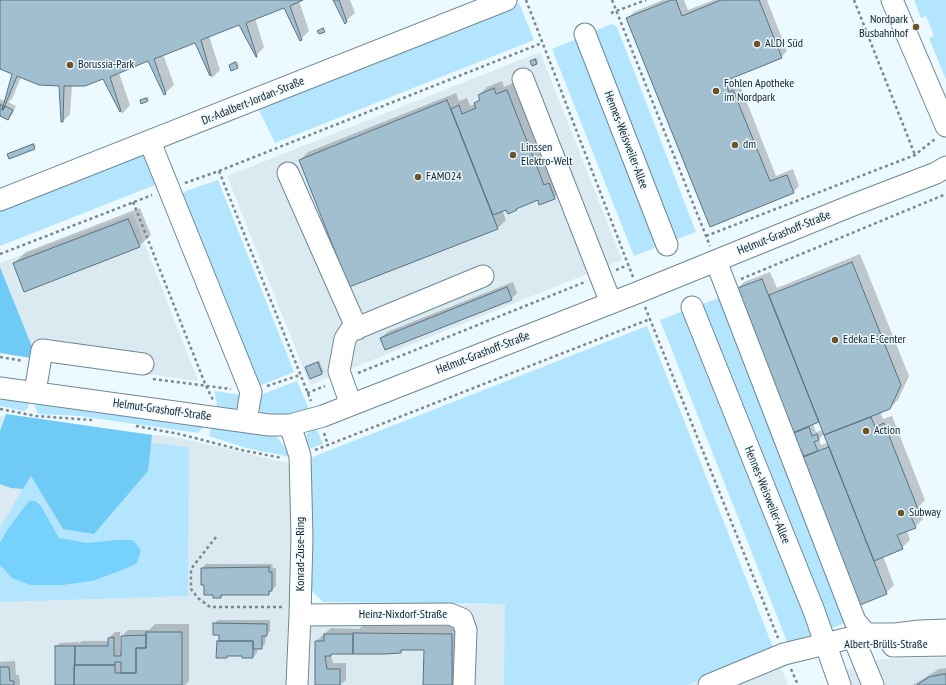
<!DOCTYPE html>
<html>
<head>
<meta charset="utf-8">
<style>
  body { margin:0 }
  canvas { display:block; background:#ecf9ff }
</style>
</head>
<body>
<canvas width="946" height="685"></canvas>
<script>
const g = document.querySelector('canvas').getContext('2d');
g.lineJoin = 'round';
function paint(path, color) { g.fillStyle = color; g.fill(path, 'evenodd'); }
const shape = rows => new Path2D(rows.map(r => 'M' + r).join(''));
function stroke(path, color, width, dash) { g.strokeStyle = color; g.lineWidth = width; g.lineCap = dash ? 'butt' : 'round'; g.setLineDash(dash || []); g.stroke(path); }
function label(font, color, halo, rows, align = 'center') {
  g.font = font + ' "PT Sans Narrow",sans-serif'; g.lineWidth = 3; g.setLineDash([]); g.textBaseline = 'middle'; g.strokeStyle = halo; g.fillStyle = color; for (const [text, x, y, turn = 0] of rows) {
    g.save(); g.translate(x, y); g.rotate((+turn || 0) * Math.PI / 180); g.textAlign = isNaN(turn) ? turn : align; if (halo) g.strokeText(text, 0, 0); g.fillText(text, 0, 0); g.restore();
  }
}
paint(shape([
  [540,52,622,260,310,385,227,176],
  [133,214,198,381,37,359,0,267,0,263],
  [0,416,180,438,288,463,305,460,308,608,506,604,506,685,0,685],
  [774,650,788,685,687,685],
  [946,657,946,685,840,685,836,673,882,659]
]), '#dbeaf1');
paint(shape([
  [914,0,946,0,946,80,929,38,934,36,926,16,921,18],
  [519,3,534,40,275,143,257,106],
  [612,24,617,27,696,232,672,241,590,33],
  [577,39,660,246,634,256,552,49],
  [146,150,160,183,0,246,0,207],
  [218,180,294,372,257,387,182,195,186,191],
  [723,296,851,621,826,630,698,306],
  [686,310,813,634,788,644,660,320],
  [647,326,774,650,687,685,504,685,505,604,323,602,311,590,305,460],
  [297,381,311,414,265,415,261,412,254,402,255,397],
  [214,391,241,395,239,405,235,409,229,411,216,409,217,403],
  [0,395,29,399,28,408,24,411,0,406],
  [36,400,204,423,203,427,198,433,79,416,38,414,35,407],
  [212,424,274,434,286,448,290,457,246,448,209,436],
  [316,427,323,444,306,450,307,434,313,428],
  [151,443,189,447,188,596,0,602,0,527,31,475,63,529,147,471]
]), '#b3e5ff');
paint(shape([
  [0,267,37,359,0,353],
  [6,414,152,435,148,471,94,534,63,529,31,476,23,489,11,488,0,484,0,431]
]), '#6fcbf6');
paint(shape([
  [29,501,35,501,41,506,59,538,87,543,117,540,133,540,141,550,137,563,125,569,92,581,62,585,31,585,12,578,0,565,0,543,7,530]
]), '#76d2fd');
paint(shape([
  [0,0,301,0,299,1,309,31,301,39,285,7,255,18,264,47,256,56,240,24,209,36,220,70,212,78,195,42,163,54,174,85,165,93,149,60,119,73,130,105,122,114,104,78,72,85,70,114,62,122,60,85,21,77,12,99,8,102,16,106,12,115,8,119,0,115,0,99,5,101,14,74,0,68],
  [334,0,350,0,355,13,345,22],
  [663,0,684,0,688,10,714,0,767,0,787,51,781,57,731,77,735,86,740,85,776,176,793,169,799,186,793,192,711,225,627,18,634,12],
  [537,58,538,62,537,63,533,60],
  [237,61,239,66,237,67,230,65],
  [502,81,504,87,515,82,562,190,554,198,538,199,519,206,516,209,507,208,502,210,506,220,498,228,350,286,300,160,308,152,456,93,459,101,467,98,470,106,475,104,480,98,479,95,487,87],
  [148,97,149,99,147,101,141,100],
  [34,143,36,146,34,148,8,154],
  [140,208,151,235,139,246,14,263,26,252],
  [860,254,909,376,898,400,890,408,880,412,883,419,892,416,925,500,918,507,923,519,915,527,907,530,910,540,902,548,883,556,894,585,886,593,804,456,795,433,798,430,736,290,744,282,770,272,777,288],
  [819,421,823,430,816,432,813,424],
  [824,434,828,443,821,445,819,439],
  [513,282,517,293,511,299,381,338,387,332],
  [319,361,324,372,311,378,306,367],
  [206,564,272,564,273,568,276,568,276,586,268,594,224,594,221,597,214,594,205,584,202,568],
  [218,620,270,620,270,631,266,635,265,644,261,648,257,648,257,653,253,657,229,655,227,657,217,657,218,641,220,639,220,634,214,624],
  [155,624,189,624,189,681,185,685,56,685,56,647,60,643,79,642,78,644,82,641,109,641,109,638,115,632,120,632,120,650,122,650,122,636,128,630,149,630],
  [363,625,460,626,460,685,424,685,425,649,403,649,400,652,333,653,331,655,333,663,346,663,346,680,340,685,316,685,316,641,331,628,359,629],
  [15,661,16,675,19,675,20,685,0,685,0,662],
  [946,668,946,685,913,685,939,669]
]), '#0003');
const building = shape([
  [0,0,303,0,290,6,302,40,300,41,284,8,246,23,257,57,256,57,239,25,201,40,211,75,210,76,195,43,154,59,166,94,164,95,148,61,110,77,121,111,120,112,103,79,85,86,64,86,63,122,61,122,59,86,39,85,17,76,3,110,2,110,12,74,0,69,0,0],
  [333,0,339,0,347,22,345,24,333,0],
  [671,0,676,0,682,16,721,0,759,0,782,58,725,81,729,92,733,90,770,181,787,175,794,193,710,227,626,18,671,0],
  [323,28,325,32,319,34,317,31,323,28],
  [535,59,537,64,532,66,530,61,535,59],
  [235,62,238,68,231,71,229,65,235,62],
  [494,88,496,94,507,90,544,185,549,183,555,199,539,205,538,200,516,209,517,210,508,214,506,210,493,215,451,109,459,105,462,114,476,108,474,103,480,100,478,95,494,88],
  [146,98,148,101,141,104,140,100,146,98],
  [447,100,498,229,349,287,299,160,447,100],
  [0,104,3,106,2,110,3,110,5,106,13,110,8,120,0,116,0,104],
  [33,144,35,149,9,159,7,154,33,144],
  [128,219,140,247,24,292,13,263,128,219],
  [852,262,901,385,890,409,824,435,769,295,852,262],
  [762,279,819,422,792,433,735,289,762,279],
  [507,287,512,300,385,350,380,338,507,287],
  [318,362,322,374,310,379,305,367,318,362],
  [871,417,875,427,884,423,918,509,909,512,916,528,897,535,903,549,874,561,824,435,871,417],
  [809,427,812,436,817,434,819,440,814,442,818,451,804,457,800,448,798,449,795,442,797,441,794,433,809,427],
  [829,447,887,594,860,605,801,457,829,447],
  [269,567,269,572,272,572,272,591,269,591,269,595,221,595,221,598,213,598,213,595,204,595,204,585,201,585,201,568,269,567],
  [213,623,267,624,267,636,262,636,262,649,253,649,253,641,219,641,219,635,213,635,213,623],
  [146,632,182,632,182,685,74,685,74,665,115,665,115,673,136,673,136,648,146,648,146,632],
  [353,633,452,634,452,685,423,685,424,650,401,650,401,653,385,654,353,654,353,633],
  [324,634,353,634,353,654,331,654,331,656,325,656,327,669,340,669,340,685,315,685,315,641,324,641,324,634],
  [146,635,146,648,136,648,136,673,121,673,121,662,115,662,115,665,75,665,75,646,108,646,108,638,114,637,114,656,121,656,121,636,146,635],
  [217,641,253,641,253,658,242,658,242,656,227,656,227,658,216,658,217,641],
  [55,646,75,646,74,685,55,685,55,646],
  [0,667,9,667,10,681,14,681,14,685,0,685,0,667],
  [944,674,946,674,946,685,917,685,929,677,944,674]
]);
paint(building, '#a2bfcf');
stroke(building, '#587381', 1);
const minor = shape([
  [892,0,946,126],
  [585,34,667,245],
  [523,79,611,303],
  [150,142,251,392,246,421],
  [288,173,357,329],
  [0,200,506,0],
  [716,261,855,621,866,634],
  [692,307,814,611,840,685],
  [0,388,269,425,290,425,323,416,639,292,853,205,936,173,946,167],
  [35,392,42,350,143,364],
  [351,405,339,371,345,339,350,331,483,276],
  [290,425,300,456,302,537,300,615,297,685],
  [300,615,450,614,462,619,466,630,464,685],
  [857,646,873,685],
  [893,646,946,645],
  [709,685,784,654,866,634,895,634,920,631,946,630]
]);
stroke(minor, '#6c8896', 23);
stroke(shape([
  [526,0,633,277],
  [612,0,710,246],
  [854,0,915,155],
  [611,13,646,0],
  [219,171,311,401],
  [185,183,219,171,542,43],
  [133,202,206,386,213,400],
  [706,236,915,155,935,139],
  [0,254,152,195],
  [616,270,628,265],
  [741,279,946,194],
  [645,307,778,638],
  [0,357,23,361],
  [358,373,585,282],
  [153,379,231,389],
  [267,386,300,375],
  [307,393,325,386],
  [0,409,36,416,92,420],
  [136,426,179,434,241,450,282,458],
  [324,433,328,445],
  [315,450,650,319],
  [216,537,191,569,191,589,198,598,210,607,284,607],
  [791,669,798,685]
]), '#7c888e', 2.5, [3, 3]);
stroke(minor, '#fff', 21);
for (const [x, y, r, color] of [
  [916,27,4,"#6d5325"],
  [757,44,4,"#6d5325"],
  [70,65,4,"#6d5325"],
  [716,91,4,"#6d5325"],
  [735,145,4,"#6d5325"],
  [513,155,4,"#6d5325"],
  [418,177,4,"#6d5325"],
  [835,340,4,"#6d5325"],
  [866,431,4,"#6d5325"],
  [901,513,4,"#6d5325"]
]) { const dot = new Path2D(); dot.arc(x, y, r, 0, 2 * Math.PI); g.fillStyle = color; g.fill(dot); stroke(dot, '#ecf9ff', 1.5); }
label('12px', '#141f25', '#ecf9ff', [
  ["Nordpark",908,20,"right"],
  ["Busbahnhof",908,34,"right"],
  ["ALDI Süd",765,44],
  ["Borussia-Park",78,65],
  ["Fohlen Apotheke",724,84],
  ["im Nordpark",724,98],
  ["dm",743,145],
  ["Linssen",521,148],
  ["Elektro-Welt",521,162],
  ["FAMO24",426,177],
  ["Edeka E-Center",843,340],
  ["Action",874,431],
  ["Subway",909,513]
], 'left');
label('12px', '#141f25', '#ecf9ff', [
  ["Dr.-Adalbert-Jordan-Straße",253,101,-22],
  ["Hennes-Weisweiler-Allee",626,140,69],
  ["Helmut-Grashoff-Straße",784,233,-22],
  ["Helmut-Grashoff-Straße",483,353,-21],
  ["Helmut-Grashoff-Straße",162,410,8],
  ["Hennes-Weisweiler-Allee",767,495,68],
  ["Konrad-Zuse-Ring",301,554,-90],
  ["Heinz-Nixdorf-Straße",403,615],
  ["Albert-Brülls-Straße",886,645]
]);
</script>
</body>
</html>
